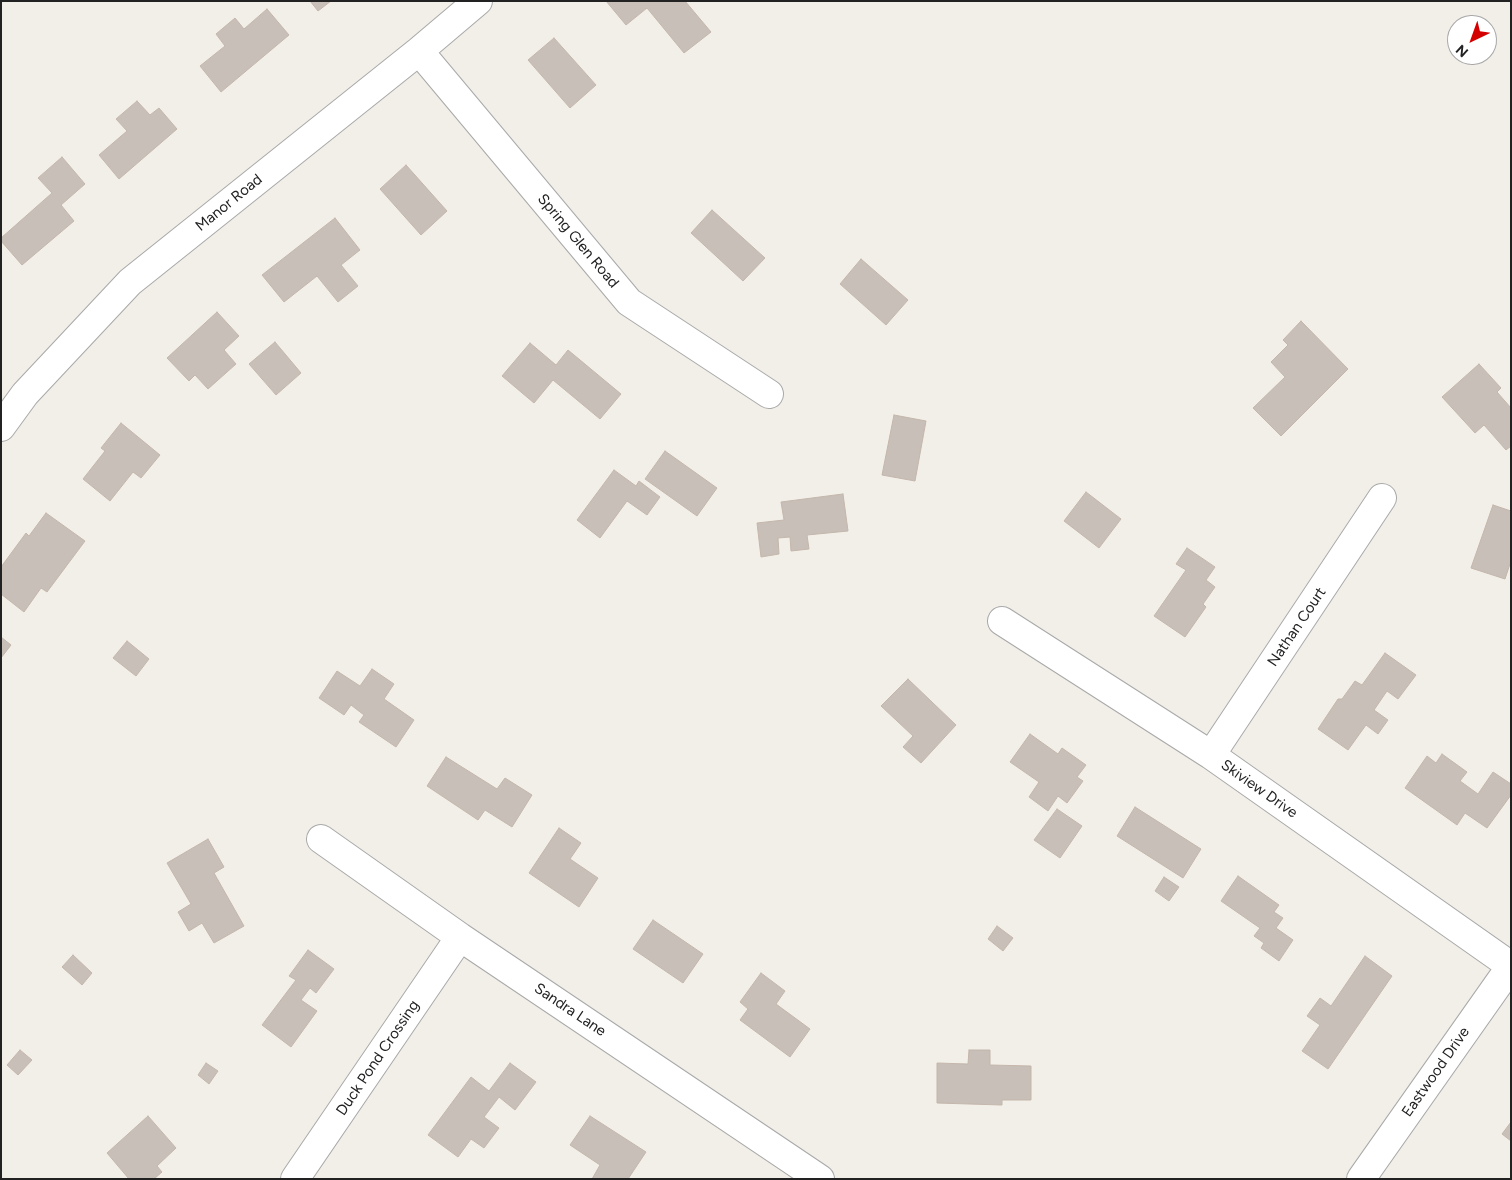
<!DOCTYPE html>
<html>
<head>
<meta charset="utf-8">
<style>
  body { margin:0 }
  #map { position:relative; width:1512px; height:1180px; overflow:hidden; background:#f2efe9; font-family:Figtree,sans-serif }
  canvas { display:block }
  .frame { position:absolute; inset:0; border:2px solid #222; pointer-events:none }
  .north { position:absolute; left:1447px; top:15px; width:50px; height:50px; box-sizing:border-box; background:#fff; border:1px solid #a7a7a7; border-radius:50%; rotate:222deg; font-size:14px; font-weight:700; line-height:20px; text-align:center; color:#222 }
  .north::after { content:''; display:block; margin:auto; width:18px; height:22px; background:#d40000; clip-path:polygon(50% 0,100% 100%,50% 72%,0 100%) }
</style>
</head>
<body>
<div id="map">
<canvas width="1512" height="1180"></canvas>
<div class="frame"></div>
<div class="north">N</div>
</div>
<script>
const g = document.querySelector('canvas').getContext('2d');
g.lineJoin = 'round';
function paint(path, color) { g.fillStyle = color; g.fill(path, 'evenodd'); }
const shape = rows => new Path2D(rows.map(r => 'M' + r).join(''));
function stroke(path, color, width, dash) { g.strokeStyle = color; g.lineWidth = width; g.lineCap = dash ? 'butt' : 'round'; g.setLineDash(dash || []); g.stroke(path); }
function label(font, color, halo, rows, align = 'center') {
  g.font = font + ' Figtree,sans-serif'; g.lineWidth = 4; g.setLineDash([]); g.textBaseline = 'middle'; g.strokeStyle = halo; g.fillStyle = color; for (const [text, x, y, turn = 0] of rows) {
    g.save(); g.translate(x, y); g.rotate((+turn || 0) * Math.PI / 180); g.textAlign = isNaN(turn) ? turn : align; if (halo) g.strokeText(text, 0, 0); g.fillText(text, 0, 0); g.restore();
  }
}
const building = shape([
  [310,1,331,1,318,11,310,1],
  [606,1,685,1,711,32,684,53,647,8,626,25,606,1],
  [267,9,289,35,221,92,200,66,225,46,216,34,235,18,244,29,267,9],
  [554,38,596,85,570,108,528,60,554,38],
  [137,101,150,115,159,108,177,129,119,179,99,155,127,131,116,119,137,101],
  [62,157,85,184,61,205,74,221,22,265,1,241,1,238,52,193,38,178,62,157],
  [406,165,447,211,421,235,380,189,406,165],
  [712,210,765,258,743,281,691,233,712,210],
  [335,218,360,250,341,265,358,286,338,302,317,276,284,302,262,275,335,218],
  [861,259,908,300,886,325,840,284,861,259],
  [217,312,239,336,224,350,236,364,208,389,195,375,189,381,167,358,217,312],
  [1301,321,1348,369,1281,436,1253,408,1285,377,1271,362,1288,345,1283,340,1301,321],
  [275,342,301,373,276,395,249,364,275,342],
  [530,343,556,365,568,350,621,394,600,419,553,380,534,403,502,376,530,343],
  [1479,364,1501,388,1497,392,1511,408,1511,446,1506,450,1484,425,1475,433,1442,397,1479,364],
  [894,415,926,421,915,481,882,475,894,415],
  [121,423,160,455,141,478,133,472,110,501,83,479,105,451,101,448,121,423],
  [665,451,717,488,697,516,645,479,665,451],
  [614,470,636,486,639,481,660,497,647,515,627,501,600,538,577,520,614,470],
  [1086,492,1121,519,1099,548,1064,521,1086,492],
  [843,494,848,531,807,535,809,549,791,551,790,537,778,538,779,554,761,557,757,523,784,520,781,502,843,494],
  [1493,505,1511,511,1511,561,1505,579,1471,568,1493,505],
  [46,513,85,541,47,592,41,588,24,612,1,594,1,567,26,533,29,536,46,513],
  [1187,548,1215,567,1206,580,1215,587,1203,604,1206,607,1185,637,1154,616,1186,570,1176,564,1187,548],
  [1,637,11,645,1,658,1,637],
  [127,641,149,659,136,676,113,658,127,641],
  [1385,653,1416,675,1398,699,1387,691,1374,710,1388,720,1378,734,1366,725,1348,750,1318,729,1338,699,1342,699,1355,681,1362,685,1385,653],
  [372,669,394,684,384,699,414,720,396,747,359,722,364,715,351,705,344,715,319,698,337,671,360,686,372,669],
  [908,679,956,725,921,763,903,747,913,736,881,706,908,679],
  [1030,734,1058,754,1062,748,1086,765,1077,777,1083,781,1067,803,1058,796,1048,811,1029,797,1039,782,1010,762,1030,734],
  [1442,754,1467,772,1460,781,1478,794,1493,772,1511,784,1511,795,1487,828,1465,813,1457,825,1405,788,1427,756,1436,763,1442,754],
  [446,757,497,789,505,778,532,795,512,827,485,810,478,820,427,786,446,757],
  [1135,807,1201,849,1183,878,1117,836,1135,807],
  [1057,809,1082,826,1060,858,1034,840,1057,809],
  [559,828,581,843,570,859,598,878,579,907,529,873,559,828],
  [208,839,224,867,214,873,244,926,214,943,202,923,189,931,178,912,191,904,167,863,208,839],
  [1238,876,1279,905,1274,912,1283,918,1276,928,1293,940,1279,961,1261,948,1264,943,1254,936,1260,928,1221,901,1238,876],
  [1164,877,1179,887,1169,901,1155,891,1164,877],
  [653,920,703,954,683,983,633,949,653,920],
  [997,926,1013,938,1003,951,988,939,997,926],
  [308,950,334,969,316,993,310,988,301,1000,317,1011,291,1047,262,1025,296,980,289,976,308,950],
  [73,955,92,973,82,985,62,967,73,955],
  [1365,956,1392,976,1328,1069,1302,1051,1320,1025,1307,1016,1320,998,1331,1006,1365,956],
  [761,973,785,991,776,1004,810,1029,790,1057,740,1020,748,1009,740,1002,761,973],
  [20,1050,32,1060,18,1075,7,1065,20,1050],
  [969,1050,990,1050,990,1065,1031,1066,1031,1100,1002,1100,1002,1105,937,1103,937,1063,968,1064,969,1050],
  [206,1063,218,1071,209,1084,198,1075,206,1063],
  [510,1063,536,1082,515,1110,499,1097,484,1117,499,1128,484,1148,471,1139,458,1157,428,1135,471,1077,489,1091,510,1063],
  [148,1116,176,1148,157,1166,162,1172,154,1179,129,1179,107,1153,148,1116],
  [590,1116,646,1152,628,1179,592,1179,600,1165,570,1145,590,1116],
  [1511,1122,1511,1141,1502,1134,1511,1122]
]);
paint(building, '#c7bfb8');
stroke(building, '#c4b6ab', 1);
const minor = shape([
  [419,51,629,302,769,394],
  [1,427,25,394,130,282,419,51,478,1],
  [1002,621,1211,755,1511,966],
  [1211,755,1382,498],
  [321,839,460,937,820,1179],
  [295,1179,460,937],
  [1361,1179,1511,966]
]);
stroke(minor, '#a9a9a9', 30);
stroke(minor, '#fff', 28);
label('15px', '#222', '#fff', [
  ["Manor Road",229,203,-39],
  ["Spring Glen Road",578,241,50],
  ["Nathan Court",1297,627,-56],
  ["Skiview Drive",1259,789,35],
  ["Sandra Lane",570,1010,34],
  ["Duck Pond Crossing",378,1058,-56],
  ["Eastwood Drive",1436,1072,-55]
]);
</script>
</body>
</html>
